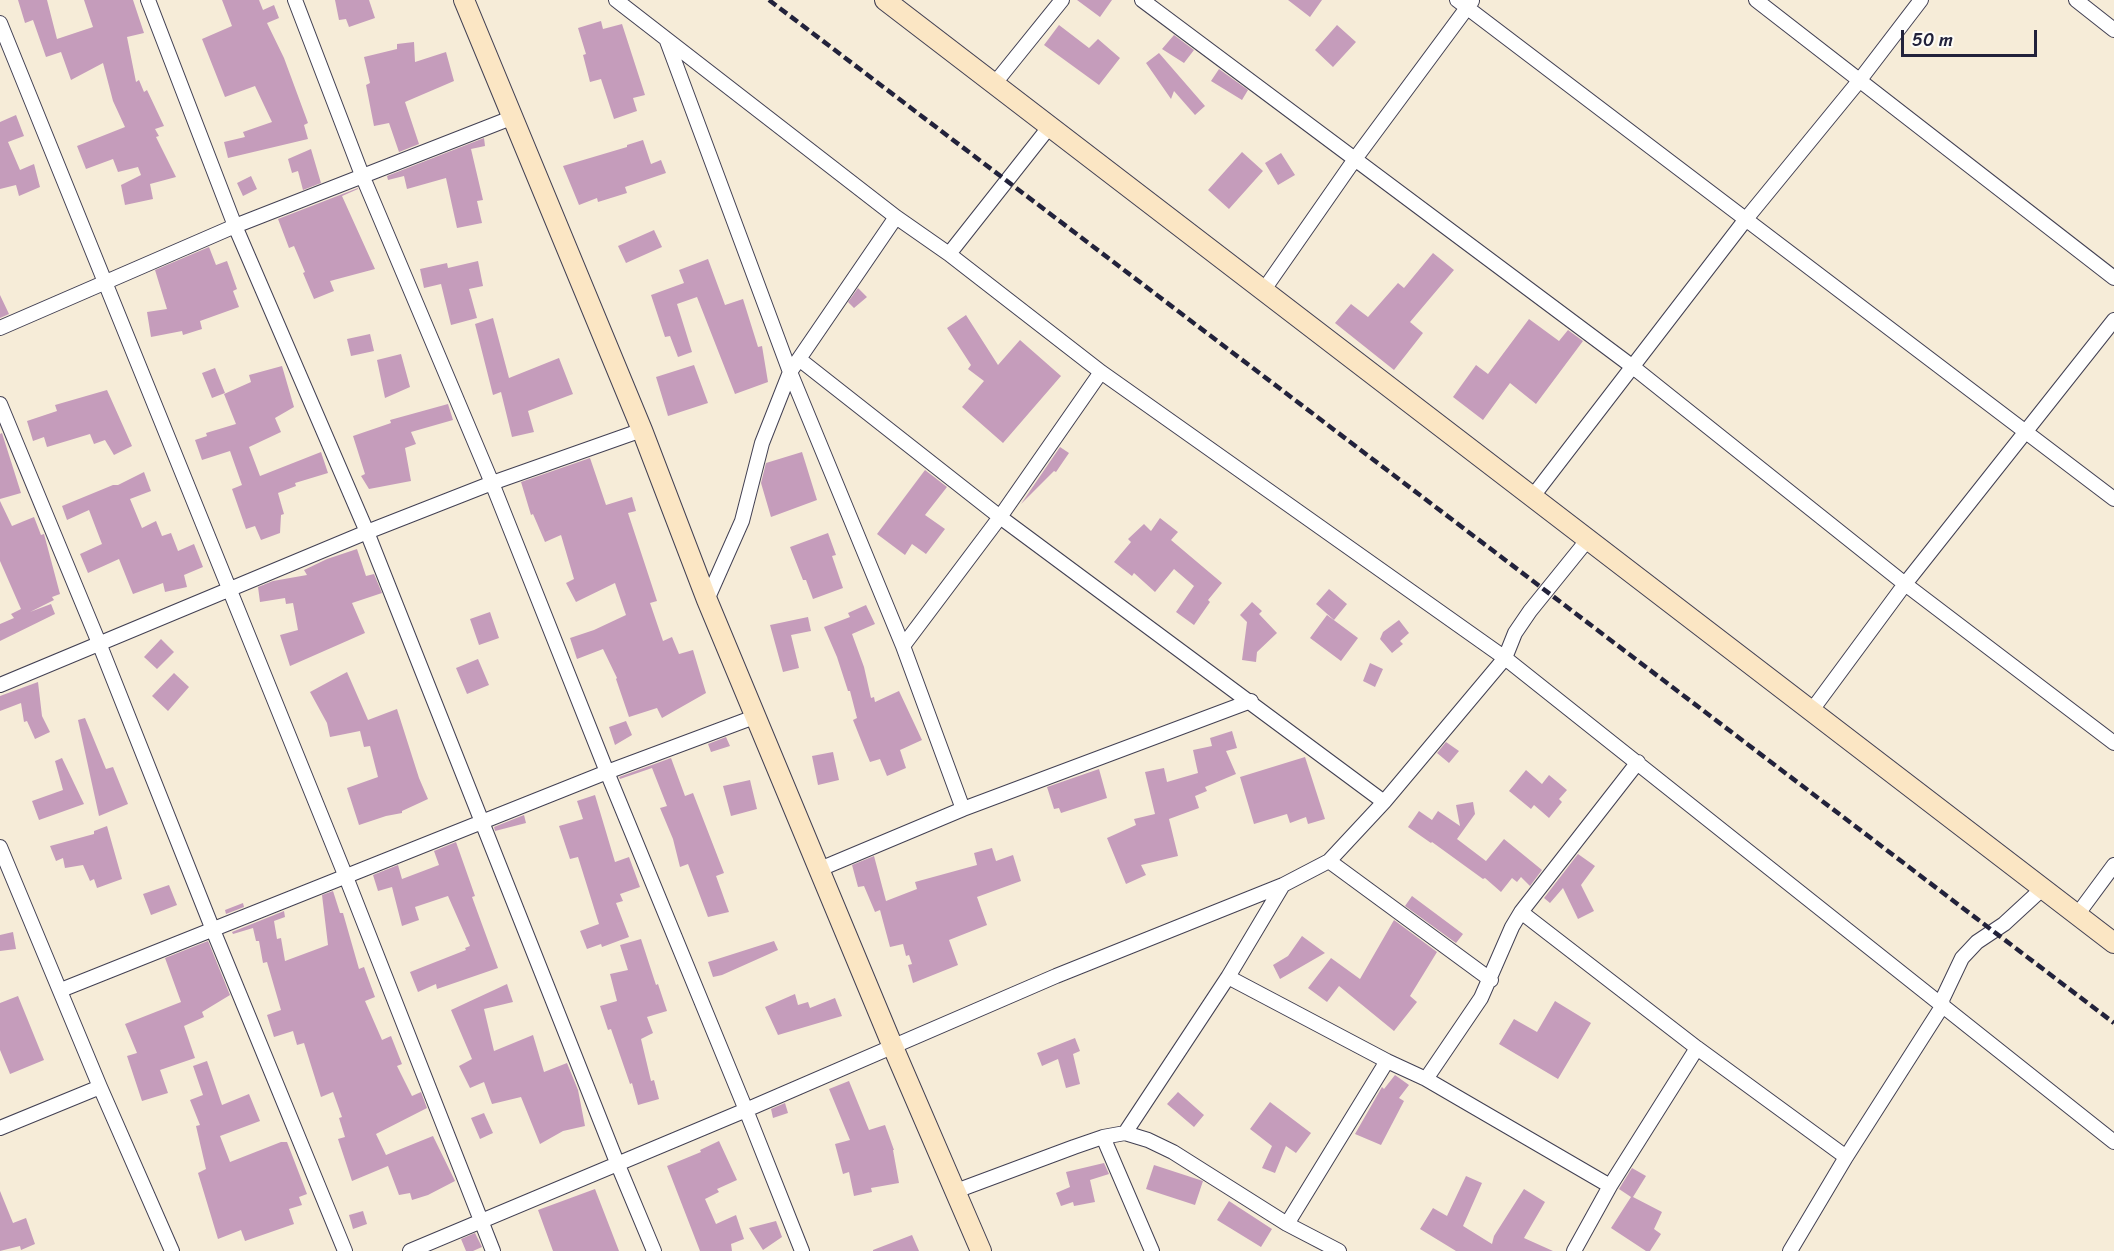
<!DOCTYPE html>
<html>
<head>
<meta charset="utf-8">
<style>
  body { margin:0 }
  #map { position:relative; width:2114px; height:1251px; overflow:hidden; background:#f6ecd8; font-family:Sriracha,sans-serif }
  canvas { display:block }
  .scale { position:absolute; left:1901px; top:30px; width:136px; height:27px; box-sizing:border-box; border:3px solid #22223b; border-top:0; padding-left:8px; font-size:18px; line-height:21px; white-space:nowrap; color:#22223b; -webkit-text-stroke:4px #fdfcf7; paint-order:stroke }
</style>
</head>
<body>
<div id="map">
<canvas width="2114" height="1251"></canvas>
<div class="scale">50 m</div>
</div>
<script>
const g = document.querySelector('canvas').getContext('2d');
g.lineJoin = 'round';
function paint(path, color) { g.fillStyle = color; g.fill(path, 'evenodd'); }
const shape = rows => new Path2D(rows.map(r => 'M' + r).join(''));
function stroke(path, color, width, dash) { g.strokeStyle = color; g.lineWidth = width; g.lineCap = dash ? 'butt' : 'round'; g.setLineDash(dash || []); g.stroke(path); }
paint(shape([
  [18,0,47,0,57,39,93,27,84,0,133,0,144,33,127,37,136,82,139,80,144,92,147,90,164,126,155,129,159,136,156,137,176,177,150,184,153,199,125,205,121,185,141,175,138,167,118,172,113,159,86,169,77,146,125,127,113,101,103,63,71,80,61,52,46,57,33,20,25,23],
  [222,0,259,0,263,10,274,5,279,18,267,23,284,58,308,123,304,125,308,139,228,158,224,142,245,137,243,132,272,122,255,86,225,97,202,39,232,26],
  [335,0,369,0,375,18,349,27,346,19,339,20],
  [1077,0,1112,0,1100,17],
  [1288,0,1322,0,1310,17],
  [601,21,603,29,622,24,645,95,633,98,637,111,614,119,601,79,590,82,583,55,586,54,578,28],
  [1059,25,1089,48,1098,39,1120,58,1099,85,1044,45],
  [1337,25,1356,42,1333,67,1315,50],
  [1174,35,1194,50,1184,63,1162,49],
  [414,42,415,62,446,52,454,81,405,102,419,144,399,152,389,123,374,126,366,85,370,83,364,57,397,49,397,44],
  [1159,53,1205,106,1195,115,1174,91,1171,99,1146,63],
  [1219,69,1248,90,1242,100,1211,81],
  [16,115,24,136,8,142,20,170,34,164,40,187,19,196,16,185,0,189,0,122],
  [484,138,485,146,471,149,483,200,477,201,482,223,457,228,446,178,407,189,404,176,388,180,387,176],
  [643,140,651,164,661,160,666,173,625,187,627,193,598,202,597,198,579,205,563,166,627,147,627,145],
  [311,149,321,183,303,190,298,171,292,173,288,159],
  [1242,152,1263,171,1229,209,1208,190],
  [1281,153,1295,175,1278,185,1265,163],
  [251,176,257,189,243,196,237,183],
  [358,188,358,189,342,196,375,269,330,281,334,291,314,299,303,273,305,272,294,246,289,248,278,219],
  [654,230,662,247,626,263,618,246],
  [209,247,216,265,227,261,237,289,233,291,239,307,200,321,202,329,183,335,182,331,151,337,147,312,167,309,155,270],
  [1433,253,1454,270,1410,322,1423,333,1394,370,1335,323,1351,304,1368,317,1398,283,1404,288],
  [708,259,725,305,743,299,758,347,762,346,768,382,735,394,697,297,677,304,692,352,678,357,670,336,665,337,651,295,684,283,679,270],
  [478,261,483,286,469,289,477,318,451,325,441,284,424,288,420,269,447,263,448,268],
  [858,288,867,297,854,308,848,302],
  [0,295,9,314,0,318],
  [966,315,998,365,1020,340,1061,376,1003,443,962,407,984,381,968,369,971,365,947,328],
  [493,318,509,378,559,358,573,394,528,411,534,432,512,437,501,392,493,395,475,324],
  [1529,319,1559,341,1568,330,1583,341,1536,404,1510,383,1483,420,1453,397,1476,365,1488,374],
  [370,334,374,351,351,356,347,339],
  [401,354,410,387,385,398,377,360],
  [694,365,708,403,668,416,656,377],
  [282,366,294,407,275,418,281,432,249,447,260,476,321,452,328,473,295,483,296,486,278,493,284,514,281,515,280,533,261,540,255,526,246,529,232,489,242,485,230,451,202,460,195,440,207,436,206,433,236,424,224,394,251,382,249,375],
  [215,368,225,393,212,398,202,373],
  [107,390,132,446,114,455,105,440,94,444,90,434,47,447,44,437,33,441,27,421,57,411,55,405],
  [448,404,453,420,411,432,416,444,405,448,411,481,369,489,361,476,365,474,353,436,391,423,390,420],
  [2,433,21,493,0,499,0,434],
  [1060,447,1069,453,1056,472,1054,471,1021,504],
  [802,452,817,500,771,517,761,483,766,463],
  [590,458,606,505,632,497,636,511,628,513,657,601,650,603,663,641,672,637,679,654,693,650,706,693,662,718,657,708,629,717,616,679,617,678,603,649,577,659,570,638,594,630,626,615,615,583,576,602,566,583,574,579,561,535,545,542,533,514,531,515,521,482],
  [925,470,947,487,925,515,945,529,926,554,912,544,905,555,877,534],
  [144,472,151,491,130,499,142,528,156,521,162,536,171,533,178,551,194,544,203,567,184,575,187,587,165,592,163,583,133,594,119,559,88,573,80,554,102,544,89,510,67,520,62,506,113,485,118,485],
  [0,501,12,526,34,517,41,535,44,534,60,594,52,597,54,600,30,612,51,604,55,614,0,641,0,624,14,618,11,614,21,609,0,561],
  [1160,518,1178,532,1171,540,1222,583,1208,600,1210,602,1194,625,1176,612,1194,586,1174,569,1155,592,1134,573,1132,576,1114,562,1131,542,1128,539,1144,524,1151,531],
  [828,533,836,555,832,556,843,588,813,599,806,580,803,580,790,547],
  [357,549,366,576,374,574,382,593,352,603,365,633,290,666,280,635,298,630,293,603,286,604,285,598,260,602,258,587,273,581,307,575,304,570,327,559],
  [1329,589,1347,604,1334,620,1316,604],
  [1252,602,1262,611,1259,614,1277,633,1257,652,1256,662,1242,660,1247,622,1240,615],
  [866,605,875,624,852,634,864,667,871,698,874,697,875,702,899,691,922,740,900,750,906,768,887,776,880,759,870,762,867,755,853,720,857,718,850,691,848,691,837,657,824,627,850,617,848,613],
  [490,612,499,638,479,645,470,619],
  [1327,615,1358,638,1341,661,1310,638],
  [808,617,811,631,791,635,799,668,783,672,770,625],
  [1399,620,1409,633,1400,641,1403,644,1392,653,1380,639,1383,632],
  [161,639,174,652,157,669,144,657],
  [478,659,489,685,467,694,456,668],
  [1370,663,1383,669,1375,687,1363,681],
  [347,672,368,720,397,709,419,778,428,799,402,811,402,813,386,816,359,825,347,788,378,777,370,746,364,747,360,731,330,737,327,723,310,692],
  [174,673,189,687,168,711,152,696],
  [38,682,42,716,50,732,35,739,27,721,24,722,21,703,0,711,0,696],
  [85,718,106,769,113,767,128,804,99,816,78,720],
  [626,721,632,735,615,745,609,727],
  [1232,731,1237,748,1226,751,1236,774,1205,787,1207,791,1195,796,1199,808,1169,819,1178,856,1141,865,1146,875,1126,884,1107,838,1136,825,1134,819,1155,814,1145,772,1164,768,1167,782,1198,773,1193,750,1212,746,1210,738],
  [726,737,730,746,711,752,708,744],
  [1446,742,1459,751,1449,763,1437,753],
  [833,752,839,780,818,785,812,756],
  [1305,757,1325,819,1308,824,1306,817,1290,823,1287,814,1254,824,1240,777],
  [62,758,84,804,39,820,32,801,63,790,55,761],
  [671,758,685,796,693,793,724,873,716,876,729,912,708,917,688,864,680,867,673,839,660,808,667,806,652,768,620,779,619,777],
  [1099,769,1107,798,1061,813,1059,808,1054,809,1047,787],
  [1526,770,1542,784,1549,775,1567,790,1559,799,1562,802,1549,818,1534,805,1531,809,1509,791],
  [750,780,757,809,731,816,723,786],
  [595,795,615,862,629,857,640,887,620,894,623,901,616,903,629,937,602,947,601,944,587,949,580,931,599,924,578,857,570,859,559,826,583,819,577,801],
  [1473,802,1475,814,1457,839,1486,861,1504,839,1542,870,1530,886,1521,877,1517,882,1512,878,1501,892,1485,878,1483,879,1432,842,1431,843,1408,827,1419,811,1432,820,1438,811,1460,826,1456,805],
  [524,815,526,823,495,831,494,827],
  [107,826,122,879,97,888,94,879,90,881,83,865,65,868,63,858,56,861,50,846,94,834,94,831],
  [456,842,475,896,472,897,498,968,437,989,436,984,418,992,410,972,466,950,465,948,470,946,448,896,415,907,419,920,402,926,392,887,378,891,373,875,398,865,402,879,439,865,434,851],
  [992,848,996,861,1013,855,1021,881,977,897,987,925,949,940,958,965,913,983,908,965,912,964,909,955,906,956,903,944,890,947,880,910,875,912,864,886,858,887,852,865,874,856,886,901,917,889,915,882,977,865,974,853],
  [1578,854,1595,866,1581,885,1594,911,1578,919,1563,888,1550,903,1544,898],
  [169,885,177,905,151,915,143,894],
  [333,891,340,913,343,913,359,969,364,967,375,997,365,1001,382,1040,391,1036,402,1064,397,1066,412,1096,421,1092,427,1108,376,1134,386,1155,433,1136,455,1181,428,1195,412,1200,410,1193,399,1195,388,1166,352,1181,338,1139,345,1137,339,1118,342,1117,333,1092,321,1097,304,1043,297,1045,293,1031,274,1037,267,1015,281,1010,267,962,263,963,259,941,256,941,253,928,233,934,232,932,284,911,285,917,274,921,277,939,281,938,285,961,328,945,322,895],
  [1412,896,1463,934,1456,943,1405,906],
  [243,903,244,907,226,914,225,910],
  [1394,920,1437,952,1410,996,1417,1002,1394,1031,1339,986,1327,1002,1308,988,1331,958,1360,979],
  [13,932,16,949,0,951,0,935],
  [1302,936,1325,953,1280,979,1273,965,1288,956],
  [641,939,656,985,658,984,667,1011,647,1017,653,1033,641,1039,651,1081,654,1080,659,1099,638,1105,632,1083,630,1084,611,1029,608,1030,600,1006,617,1001,610,974,628,970,620,945],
  [208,941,230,995,202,1012,204,1017,184,1026,195,1058,160,1070,168,1093,142,1101,127,1056,137,1053,125,1024,181,1002,165,958],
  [774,941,778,950,722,975,713,977,708,962],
  [507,984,513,1002,484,1009,494,1051,533,1035,544,1072,567,1063,578,1090,585,1126,563,1131,540,1144,521,1097,492,1104,484,1082,470,1088,459,1066,472,1059,451,1010],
  [795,994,798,1005,808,1002,810,1008,835,998,842,1016,778,1035,765,1007],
  [18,996,44,1060,10,1074,0,1050,0,1003],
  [1555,1001,1591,1023,1558,1079,1499,1044,1514,1019,1537,1032],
  [1075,1038,1080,1051,1073,1054,1080,1084,1066,1088,1058,1059,1042,1066,1037,1053],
  [207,1061,222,1105,249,1094,260,1121,220,1136,230,1162,281,1142,287,1142,307,1194,299,1197,302,1205,289,1209,294,1224,245,1241,241,1230,218,1239,198,1173,206,1169,196,1126,200,1125,190,1100,203,1095,193,1066],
  [1395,1075,1409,1085,1399,1098,1404,1101,1381,1145,1355,1134,1382,1087,1384,1089],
  [849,1081,869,1130,885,1125,894,1150,893,1150,899,1183,871,1188,872,1192,854,1196,849,1172,843,1174,835,1144,850,1140,829,1089],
  [1178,1092,1204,1115,1194,1127,1167,1104],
  [1270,1102,1311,1133,1296,1153,1286,1146,1275,1173,1262,1168,1272,1146,1250,1129],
  [785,1103,788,1113,773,1118,771,1109],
  [484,1113,493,1133,480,1139,471,1118],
  [719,1141,737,1180,717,1189,719,1192,705,1199,716,1224,736,1215,744,1239,731,1244,732,1251,700,1251,667,1166,701,1152,700,1150],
  [1104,1163,1109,1174,1090,1180,1095,1202,1074,1206,1073,1202,1061,1206,1056,1193,1070,1187,1066,1172],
  [1154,1165,1203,1181,1195,1205,1146,1189],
  [1632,1168,1646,1176,1633,1197,1662,1212,1654,1229,1661,1234,1650,1251,1646,1251,1611,1228,1631,1197,1619,1189],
  [1466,1176,1482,1183,1463,1226,1492,1244,1494,1236,1524,1189,1545,1202,1524,1238,1553,1251,1456,1251,1420,1229,1433,1208,1447,1216],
  [595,1189,619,1251,553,1251,538,1210],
  [0,1191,13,1223,26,1218,35,1244,21,1250,20,1246,0,1251],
  [1229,1201,1272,1229,1261,1247,1217,1220],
  [363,1211,367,1224,353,1229,349,1215],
  [776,1221,782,1237,763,1250,749,1228],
  [475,1233,482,1247,473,1251,466,1251,461,1239],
  [912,1235,919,1251,873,1251,873,1250]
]), '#c59cbb');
const street = shape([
  [148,0,235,226,367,532,618,1165,654,1251],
  [295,0,362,175,492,483,607,772,746,1110,802,1251],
  [616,0,896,217,949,254,1101,372,1505,658,2114,1142],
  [1142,0,1633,367,1905,584,2114,743],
  [1457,0,2114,499],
  [1756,0,2114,278],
  [2076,0,2114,30],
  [0,23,346,877,493,1251],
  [667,41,790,372,903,646,963,809],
  [995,83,1062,0],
  [949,254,1050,126],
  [1263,291,1355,159,1472,1],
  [0,328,235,226,511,118],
  [799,359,1000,517,1384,802],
  [0,404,99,643,213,930,345,1251],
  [1533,496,1746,219,1859,81,1921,0],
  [707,600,742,521,762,443,790,372,896,217],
  [903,646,1000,517,1101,372],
  [0,685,367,532,492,483,642,430],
  [1812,710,1905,584,2114,320],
  [0,847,100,1087,172,1251],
  [1329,861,1491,980],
  [820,869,963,809,1251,701],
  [1283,885,1228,977,1125,1133,1148,1140,1173,1152,1287,1224,1339,1251],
  [1521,912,1697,1048,1846,1157],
  [2077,915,2114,865],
  [1228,977,1387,1061,1426,1079,1610,1186],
  [61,990,607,772,757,716],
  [1426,1079,1481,998,1512,927,1521,912,1638,762],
  [0,1128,100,1087],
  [1103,1137,1152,1251],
  [956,1191,1074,1147,1103,1137,1125,1133],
  [1287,1224,1387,1061],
  [410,1251,746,1110,1056,976,1283,885,1329,861,1384,802,1505,658,1515,633,1530,611,1589,538],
  [1574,1251,1610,1186,1697,1048],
  [1790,1251,1846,1157,1943,1005,1942,1000,1962,958,1977,942,2004,924,2042,889]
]);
const secondary = shape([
  [464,0,642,430,707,600,893,1047,981,1251],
  [885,0,2114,943]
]);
stroke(street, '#424053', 16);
stroke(secondary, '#424053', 22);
stroke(street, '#fff', 14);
stroke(secondary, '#fbe6c4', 20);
stroke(shape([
  [769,0,2114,1023]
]), '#22223b', 4.5, [9, 4.5]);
</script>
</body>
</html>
